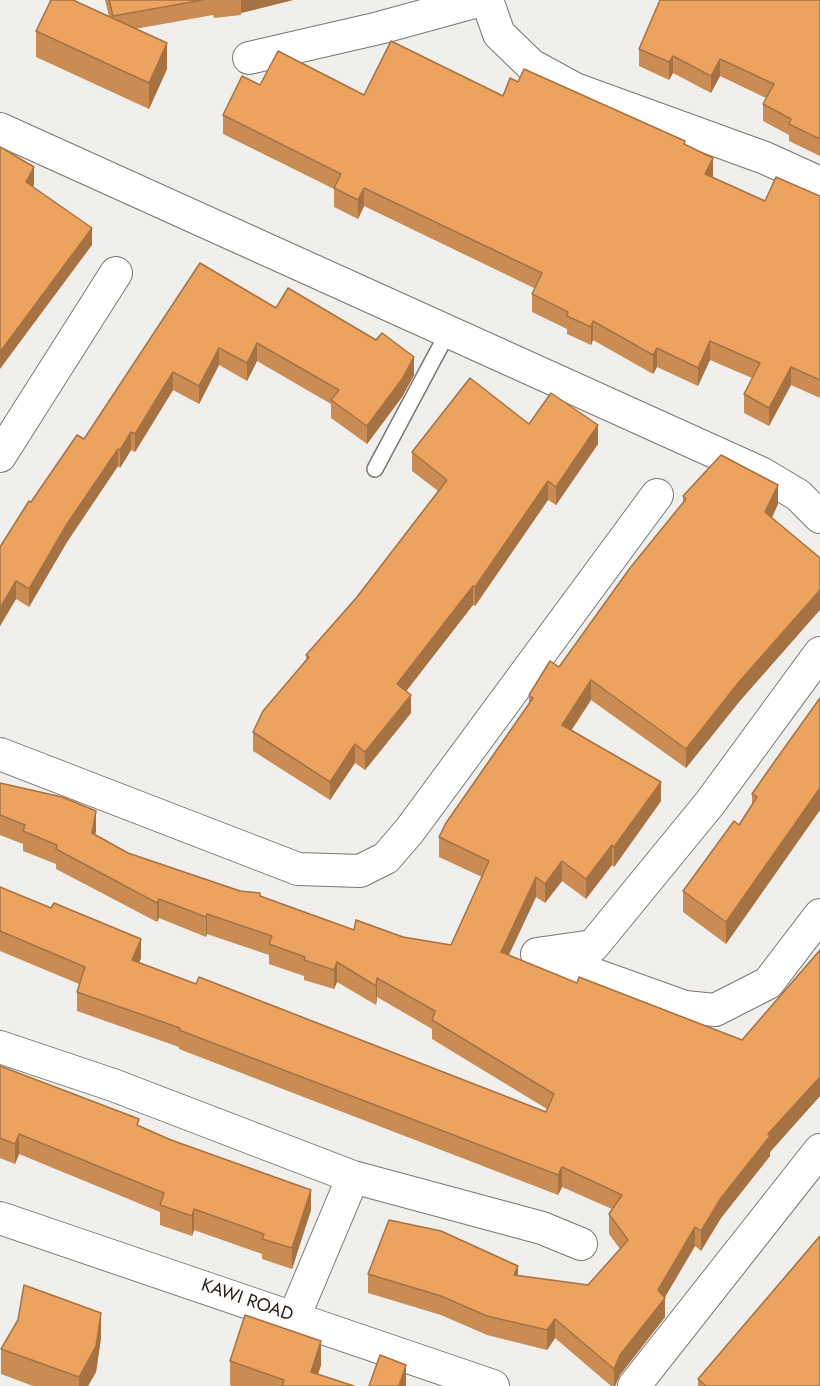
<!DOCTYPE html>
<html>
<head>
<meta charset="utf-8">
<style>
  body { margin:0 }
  canvas { display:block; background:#f1efec }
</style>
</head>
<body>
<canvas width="820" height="1386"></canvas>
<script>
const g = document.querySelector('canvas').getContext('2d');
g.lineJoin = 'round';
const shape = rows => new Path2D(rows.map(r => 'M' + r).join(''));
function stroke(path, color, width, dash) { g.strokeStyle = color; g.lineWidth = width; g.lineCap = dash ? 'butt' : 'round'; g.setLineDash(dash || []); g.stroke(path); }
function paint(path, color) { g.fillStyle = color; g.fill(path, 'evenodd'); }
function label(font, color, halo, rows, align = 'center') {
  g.font = font + ' Jost,sans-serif'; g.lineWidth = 4.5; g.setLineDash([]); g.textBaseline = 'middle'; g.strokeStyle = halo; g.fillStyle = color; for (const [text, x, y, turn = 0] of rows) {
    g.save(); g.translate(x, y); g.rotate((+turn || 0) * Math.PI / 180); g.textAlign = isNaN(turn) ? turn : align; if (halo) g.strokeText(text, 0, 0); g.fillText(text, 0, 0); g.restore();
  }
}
const service = shape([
  [375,469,448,332]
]);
const minor = shape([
  [487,0,499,34,531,65,575,89,765,158,820,183],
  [249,58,379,28,481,0],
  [0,129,761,473,798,495,820,517],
  [0,456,116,273],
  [0,754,298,869,360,871,386,858,410,830,657,495],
  [537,954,593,946,710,803,820,653],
  [540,955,685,1007,715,1010,768,983,820,915],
  [0,1047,113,1085,353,1177,542,1228,581,1244],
  [0,1218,493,1386],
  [294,1317,353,1177],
  [634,1386,820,1150]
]);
stroke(service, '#797674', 18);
stroke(minor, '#797674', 34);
stroke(service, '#fff', 15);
stroke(minor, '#fff', 32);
paint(shape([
  [105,0,293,0,241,13,241,15,214,18,213,15,135,29,167,69,149,109,36,57,36,31,109,17],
  [820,0,820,156,789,141,789,135,763,121,763,104,766,98,720,76,711,93,673,73,669,80,639,66,639,49],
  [518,82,685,144,713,177,765,201,820,196,820,398,791,385,769,426,744,413,744,394,752,378,710,360,698,386,657,367,653,374,593,340,591,345,567,334,567,329,532,312,532,294,534,288,364,206,358,219,334,207,334,189,223,134,223,115,260,85,364,95,503,96],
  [200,263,276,308,414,375,402,397,367,444,331,418,331,404,257,361,247,381,219,365,199,404,173,390,135,452,131,450,120,468,118,466,67,542,29,607,16,599,0,626,0,547,31,502,84,439],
  [529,424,598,444,556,505,548,500,475,606,473,605,406,691,411,713,365,770,355,763,330,800,253,751,253,732,306,660,306,655,357,597,438,491,412,471,412,452],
  [683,496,778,504,772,518,739,702,686,768,591,700,571,730,661,801,614,867,612,865,586,899,562,881,545,903,536,897,509,955,577,983,742,1040,820,950,820,1096,770,1152,770,1156,721,1218,701,1251,695,1246,665,1297,665,1317,620,1375,615,1386,611,1386,555,1338,547,1350,487,1335,441,1315,368,1293,368,1274,518,1276,588,1285,620,1249,609,1234,609,1214,612,1209,562,1187,558,1195,179,1049,179,1047,77,1011,77,992,79,984,0,951,0,887,141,958,139,963,546,1112,547,1109,432,1039,432,1029,377,997,376,1005,337,982,334,989,304,980,304,976,269,964,269,955,207,934,206,937,159,918,157,922,56,869,56,864,23,851,23,844,0,835,0,783,96,830,95,835,128,853,260,897,354,930,403,937,451,945,482,877,439,857,439,837,529,704,529,695,559,667,683,503],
  [820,698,820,810,726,944,683,912,683,891,739,825,752,804,752,794],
  [0,1066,139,1126,311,1210,292,1269,262,1259,262,1254,194,1230,192,1236,160,1225,160,1212,19,1154,15,1164,0,1158],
  [101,1338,96,1372,88,1386,33,1386,1,1374,1,1349],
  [230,1361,321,1365,318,1374,354,1386,232,1386,230,1385],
  [698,1379,820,1386,698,1386]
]), '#cb8c53');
paint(shape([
  [241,0,293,0,241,13],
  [167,43,167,69,149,109,149,83],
  [673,56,673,73,669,80,669,62],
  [720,59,720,76,711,93,711,76],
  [713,158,713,177,705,174],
  [34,167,34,185,26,199,26,182],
  [364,188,364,206,358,219,358,200],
  [92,228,92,245,0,369,0,352],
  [593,321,593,340,591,345,591,327],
  [710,341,710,360,698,386,698,368],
  [257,343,257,361,247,381,247,363],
  [219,348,219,365,199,404,199,386],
  [657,348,657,367,653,374,653,355],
  [414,357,414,375,402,397,367,444,367,426],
  [791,367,791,385,769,426,769,408],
  [173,372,173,390,135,452,135,434],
  [598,425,598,444,556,505,556,487],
  [131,432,131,450,120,468,120,450],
  [118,449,118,466,67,542,29,607,29,589,67,524],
  [548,481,548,500,475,606,475,587],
  [778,485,778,504,765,532,765,512],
  [16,581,16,599,0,626,0,608],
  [473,586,473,605,397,703,397,684],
  [820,590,820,610,739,702,686,768,686,749,739,682],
  [591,680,591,700,562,745,562,725],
  [411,695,411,713,365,770,365,752],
  [355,744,355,763,330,800,330,782],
  [661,782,661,801,614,867,614,847],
  [820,788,820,810,726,944,726,922],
  [96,811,96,830,92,853,92,833],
  [612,845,612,865,586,899,586,879],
  [562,861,562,881,545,903,545,884],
  [536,877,536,897,501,971,501,952],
  [159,899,159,918,157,922,157,903],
  [207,914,207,934,206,937,206,917],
  [141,939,141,958,132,980,132,960],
  [337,962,337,982,334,989,334,970],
  [377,978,377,997,376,1005,376,986],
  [820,1077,820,1096,770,1152,770,1156,721,1218,701,1251,701,1231,721,1198,768,1134],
  [19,1134,19,1154,15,1164,15,1144],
  [562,1167,562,1187,558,1195,558,1175],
  [311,1190,311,1210,292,1269,292,1248],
  [194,1209,194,1230,192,1236,192,1216],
  [695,1227,695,1246,662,1302,665,1298,665,1317,620,1375,615,1386,614,1386,614,1369,620,1355],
  [518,1266,518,1285,514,1275],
  [101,1313,101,1338,96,1372,88,1386,79,1386,79,1377],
  [555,1319,555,1338,547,1350,547,1330],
  [321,1341,321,1365,314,1386,311,1372],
  [406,1365,406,1386,399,1386]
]), '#a57243');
const building = shape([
  [51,0,73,0,167,43,149,83,36,31,51,0],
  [109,0,203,0,113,16,109,0],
  [660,0,820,0,820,139,789,124,791,119,763,104,774,84,720,59,711,76,673,56,669,62,639,49,660,0],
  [391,41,503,96,510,78,518,82,524,69,685,141,684,144,713,158,705,174,765,201,776,177,820,196,820,380,791,367,769,408,744,394,760,363,710,341,698,368,657,348,653,355,593,321,591,327,567,316,568,312,532,294,542,273,364,188,358,200,334,188,341,174,223,115,242,76,260,85,278,51,364,95,391,41],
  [0,147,34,167,26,182,92,228,0,352,0,147],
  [200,263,276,308,288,288,376,340,382,333,414,357,402,379,367,426,331,400,339,390,257,343,247,363,219,348,199,386,173,372,135,434,131,432,120,450,118,449,67,524,29,589,16,581,0,608,0,547,29,501,31,502,77,435,84,439,200,263],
  [470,378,529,424,551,393,598,425,556,487,548,481,475,587,473,586,397,684,411,695,365,752,355,744,330,782,253,732,263,711,309,657,306,655,357,597,447,480,412,452,470,378],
  [721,455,778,485,765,512,820,558,820,590,739,682,686,749,591,680,562,725,661,782,614,847,612,845,586,879,562,861,545,884,536,877,501,952,577,983,579,977,742,1040,820,950,820,1077,768,1134,770,1136,721,1198,701,1231,695,1227,658,1290,665,1298,620,1355,614,1369,555,1319,547,1330,487,1316,441,1296,368,1274,389,1220,441,1231,518,1266,514,1275,588,1285,628,1240,609,1214,622,1195,562,1167,558,1175,179,1030,180,1028,77,992,85,967,0,931,0,887,51,908,54,903,141,939,132,960,196,984,199,977,546,1112,554,1094,432,1020,435,1011,377,978,376,986,337,962,334,970,304,960,305,957,269,944,272,936,207,914,206,917,159,899,157,903,56,849,57,845,23,831,25,825,0,815,0,783,62,797,96,811,92,833,128,853,240,891,260,893,260,896,354,930,356,920,403,937,451,945,489,861,439,837,446,823,533,698,529,695,550,661,559,667,630,568,686,499,683,496,721,455],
  [820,698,820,788,726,922,683,891,734,821,739,825,757,797,752,794,770,768,820,698],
  [0,1066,139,1119,137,1125,171,1140,311,1190,292,1248,262,1239,264,1234,194,1209,192,1216,160,1205,164,1193,19,1134,15,1144,0,1138,0,1066],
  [820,1236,820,1386,706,1386,698,1379,820,1236],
  [24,1285,101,1313,96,1346,79,1377,1,1349,18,1320,24,1285],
  [245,1315,321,1341,311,1372,354,1386,282,1386,284,1380,230,1361,245,1315],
  [380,1355,406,1365,399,1386,369,1386,380,1355]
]);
paint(building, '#eca360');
stroke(building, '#a57243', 1.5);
label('18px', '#201f1f', '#fffcf9', [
  ["KAWI ROAD",247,1301,19]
]);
</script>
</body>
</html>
